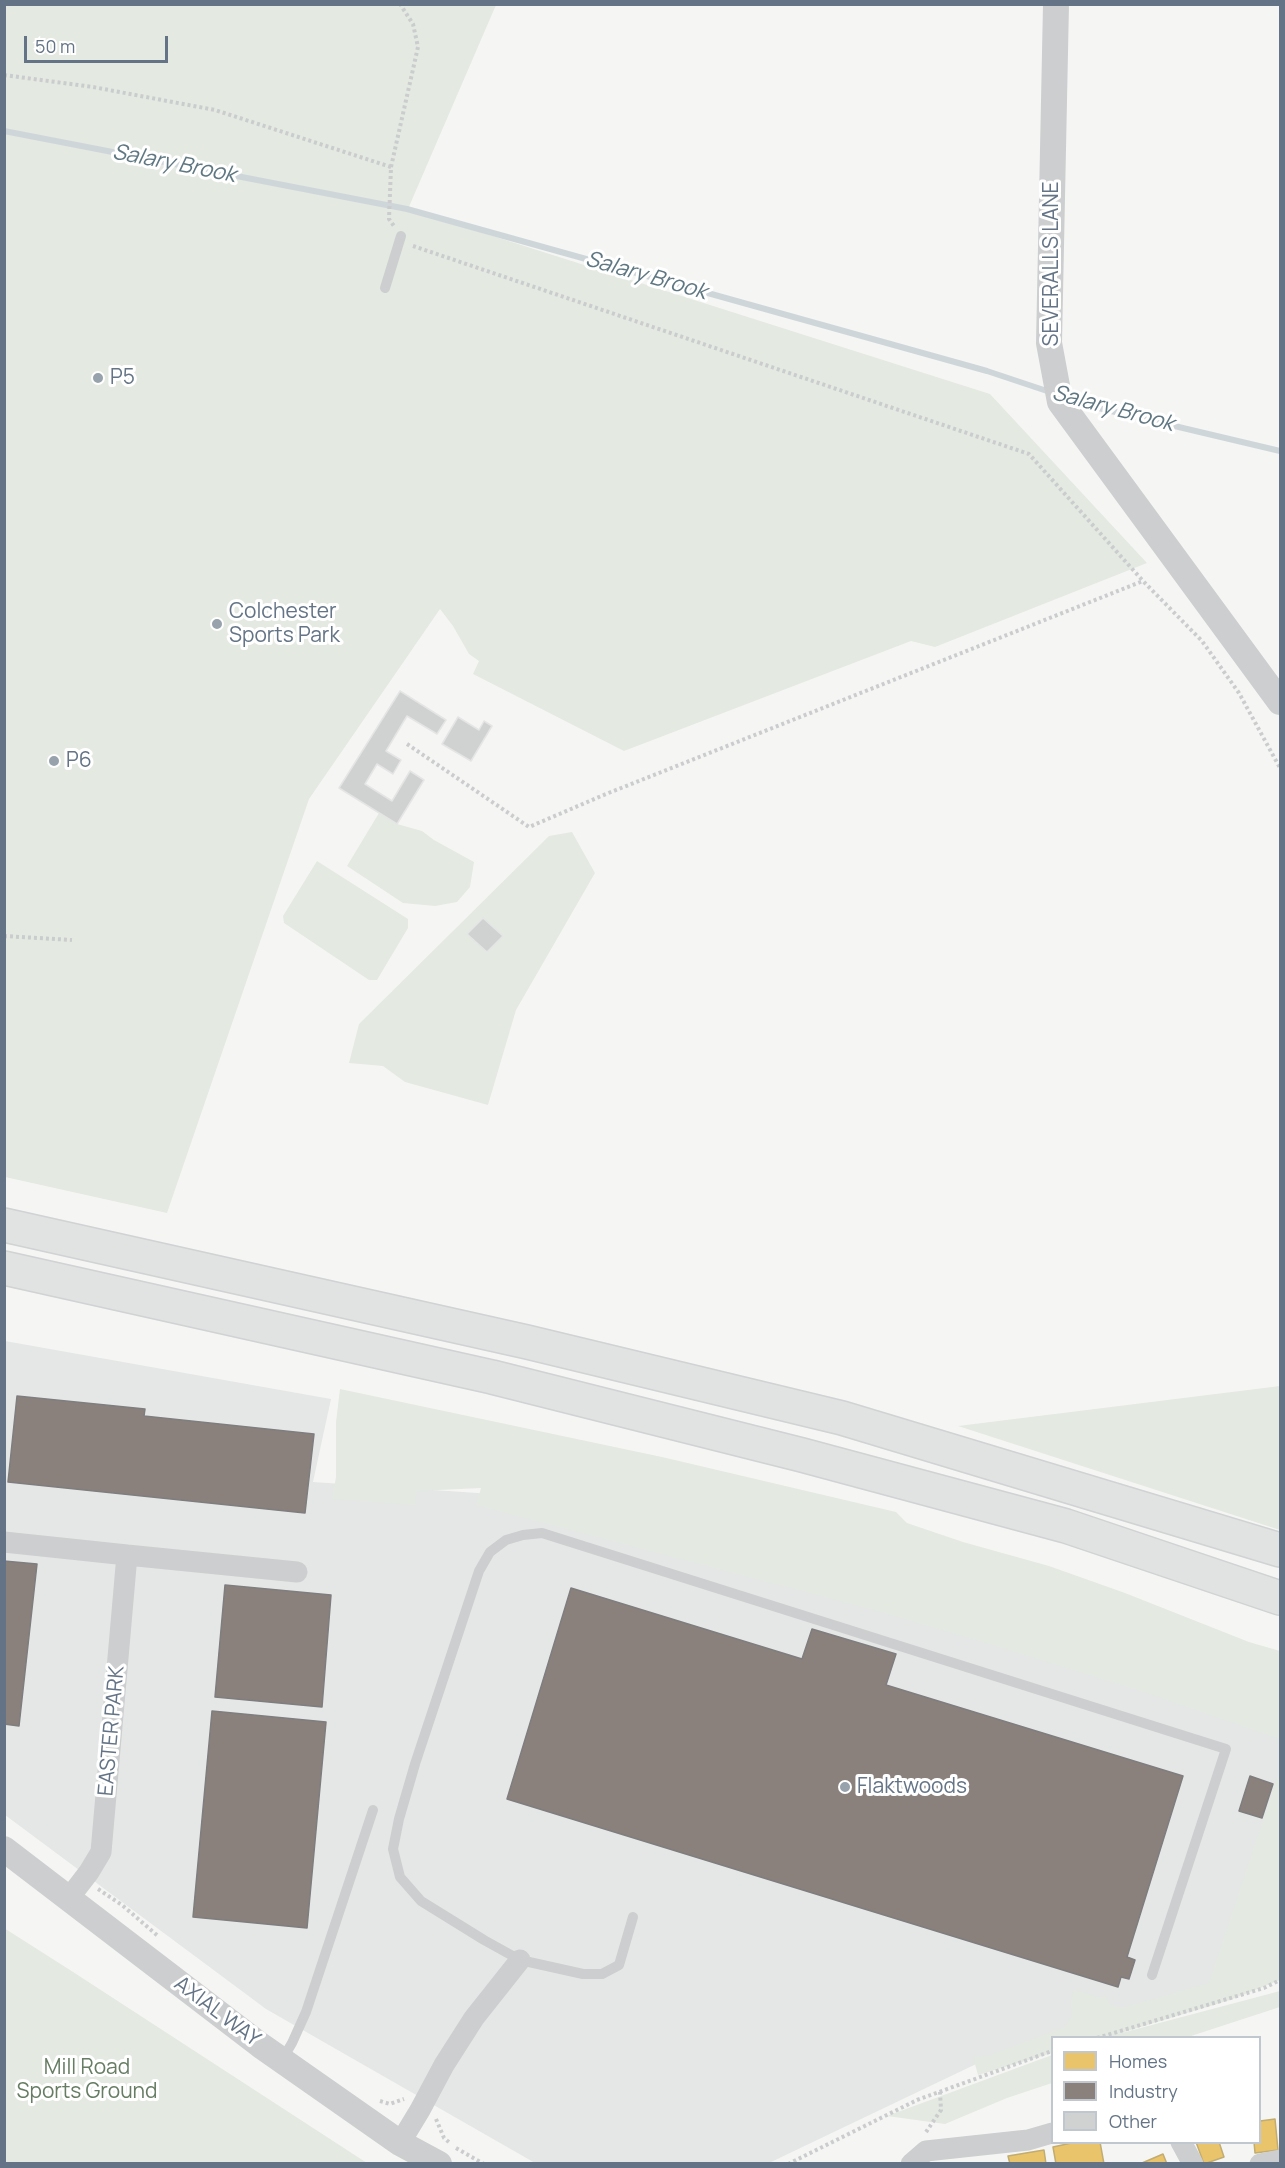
<!DOCTYPE html>
<html>
<head>
<meta charset="utf-8">
<style>
  body { margin:0 }
  #map { position:relative; width:1285px; height:2168px; overflow:hidden; background:#f5f6f4; font-family:Manrope,sans-serif }
  canvas { display:block }
  .frame { position:absolute; inset:0; border:6px solid #647486; pointer-events:none }
  .legend { position:absolute; left:1051px; top:2036px; width:210px; height:108px; box-sizing:border-box; background:#fff; border:2px solid #c1c7cf; margin:0; padding:8px 10px; list-style:none; font-size:18px; color:#647486 }
  .legend li { display:flex; align-items:center; gap:12px; height:30px }
  .legend b { width:30px; border:2px solid #c1c7cf }
  .scale { position:absolute; left:24px; top:36px; width:144px; height:27px; box-sizing:border-box; border:3px solid #647486; border-top:0; padding-left:8px; font-size:18px; line-height:21px; white-space:nowrap; color:#647486; -webkit-text-stroke:4px #fff; paint-order:stroke }
</style>
</head>
<body>
<div id="map">
<canvas width="1285" height="2168"></canvas>
<div class="frame"></div>
<ul class="legend">
<li><b style="height:16px;background:#e9c46a"></b>Homes</li>
<li><b style="height:16px;background:#8a817c"></b>Industry</li>
<li><b style="height:16px;background:#d0d2d2"></b>Other</li>
</ul>
<div class="scale">50 m</div>
</div>
<script>
const g = document.querySelector('canvas').getContext('2d');
g.lineJoin = 'round';
function paint(path, color) { g.fillStyle = color; g.fill(path, 'evenodd'); }
const shape = rows => new Path2D(rows.map(r => 'M' + r).join(''));
function stroke(path, color, width, dash) { g.strokeStyle = color; g.lineWidth = width; g.lineCap = dash ? 'butt' : 'round'; g.setLineDash(dash || []); g.stroke(path); }
function label(font, color, halo, rows, align = 'center') {
  g.font = font + ' Manrope,sans-serif'; g.lineWidth = 6; g.setLineDash([]); g.textBaseline = 'middle'; g.strokeStyle = halo; g.fillStyle = color; for (const [text, x, y, turn = 0] of rows) {
    g.save(); g.translate(x, y); g.rotate((+turn || 0) * Math.PI / 180); g.textAlign = isNaN(turn) ? turn : align; if (halo) g.strokeText(text, 0, 0); g.fillText(text, 0, 0); g.restore();
  }
}
paint(shape([
  [5,1341,331,1399,313,1482,478,1493,850,1584,1280,1717,1280,1800,1219,1982,993,2056,769,2163,535,2163,266,2009,5,1815]
]), '#e5e7e6');
paint(shape([
  [5,5,496,5,408,209,990,394,1147,563,935,647,911,641,624,751,473,674,479,661,469,654,453,626,440,609,309,799,167,1213,5,1177],
  [379,813,397,824,422,831,434,840,474,862,470,887,457,902,435,906,403,903,347,866],
  [572,832,595,873,516,1010,488,1105,405,1082,383,1066,349,1063,359,1024,549,836],
  [317,861,408,919,408,928,377,980,369,980,284,923,283,916],
  [1280,1386,1280,1530,958,1426],
  [340,1389,662,1457,896,1512,907,1523,963,1542,1049,1566,1125,1593,1249,1642,1280,1651,1280,1739,1144,1692,980,1641,878,1611,476,1505,481,1488,417,1491,415,1505,332,1499,336,1477,336,1422],
  [1280,1769,1280,1980,1230,2000,1114,2035,1280,1991,1280,2007,1188,2037,1052,2038,1052,2053,978,2075,973,2057,988,2056,1065,2027,1072,2016,1071,2000,1074,1990,1095,1996,1097,1998,1106,1996,1110,2005,1123,2008,1209,1983],
  [4,1928,70,1970,367,2163,5,2163],
  [1052,2055,1052,2083,1007,2098,945,2124,887,2116]
]), '#e4e9e2');
const homes = shape([
  [1275,2119,1278,2150,1255,2153,1254,2142,1260,2142,1260,2121,1275,2119],
  [1076,2142,1100,2142,1104,2164,1056,2164,1053,2147,1076,2142],
  [1196,2142,1219,2142,1224,2157,1204,2164,1196,2142],
  [1044,2150,1046,2164,1010,2164,1008,2156,1044,2150],
  [1163,2154,1167,2164,1142,2164,1142,2163,1163,2154]
]);
paint(homes, '#e9c46a');
stroke(homes, '#c1ac72', 1.5);
const industry = shape([
  [17,1396,145,1409,144,1416,314,1434,305,1513,8,1482,17,1396],
  [4,1561,37,1564,19,1726,4,1724,4,1561],
  [225,1585,331,1595,322,1707,215,1697,225,1585],
  [571,1588,802,1659,812,1629,896,1654,886,1685,1183,1776,1127,1957,1135,1960,1129,1979,1121,1977,1118,1987,507,1799,571,1588],
  [212,1711,326,1722,307,1928,193,1917,212,1711],
  [1250,1776,1273,1784,1262,1818,1239,1811,1250,1776]
]);
paint(industry, '#8a817c');
stroke(industry, '#7f7d7f', 1.5);
stroke(shape([
  [4,131,407,209,987,371,1050,392],
  [1069,398,1090,406,1280,451]
]), '#cfd6da', 6);
const building = shape([
  [400,691,446,720,437,734,407,716,386,751,401,760,393,774,377,764,365,784,392,801,410,771,424,780,397,824,339,788,400,691],
  [458,717,479,730,484,721,492,726,471,761,442,744,458,717],
  [483,918,503,936,487,952,467,934,483,918]
]);
paint(building, '#d0d2d2');
stroke(building, '#e4e5e4', 1.5);
const trunk = shape([
  [4,1225,527,1342,842,1418,1280,1550],
  [4,1268,492,1377,802,1455,1066,1526,1280,1598]
]);
stroke(trunk, '#d0d2d3', 36);
stroke(shape([
  [4,75,93,87,215,110,391,167,389,219,394,226],
  [391,167,418,47,413,24,400,4],
  [413,246,1029,454,1143,581,1202,641,1239,693,1280,768],
  [407,744,529,827,606,794,1143,581],
  [4,936,72,940],
  [98,1889,122,1905,158,1936],
  [1097,2038,1264,1988,1280,1980],
  [380,2101,390,2104,404,2099],
  [436,2119,444,2138,450,2143],
  [926,2132,941,2110,940,2092],
  [456,2148,484,2164],
  [788,2164,917,2100,1052,2051]
]), '#cbcccd', 4, [3, 3]);
stroke(shape([
  [385,288,401,236],
  [633,1917,619,1965,602,1974,583,1974,520,1960,484,1940,421,1901,400,1877,393,1849,399,1819,415,1764,479,1571,490,1552,506,1540,523,1535,542,1533,1226,1749,1152,1975],
  [282,2060,292,2043,306,2012,373,1810]
]), '#cdcecf', 10);
stroke(shape([
  [4,1542,127,1555,101,1852,89,1872,69,1898],
  [127,1555,297,1572],
  [1181,2142,1193,2164],
  [400,2143,420,2110,444,2065,474,2018,520,1960],
  [911,2164,926,2151,1028,2140,1052,2133],
  [1260,2164,1280,2160]
]), '#cdcecf', 21);
stroke(shape([
  [1056,4,1049,343,1060,402,1280,702],
  [4,1849,260,2045,400,2143,439,2164]
]), '#cdcecf', 26);
stroke(trunk, '#e1e2e2', 33);
for (const [x, y, r, color] of [
  [98,378,6,"#97a2ac"],
  [217,624,6,"#97a2ac"],
  [54,761,6,"#97a2ac"],
  [845,1787,6,"#97a2ac"]
]) { const dot = new Path2D(); dot.arc(x, y, r, 0, 2 * Math.PI); g.fillStyle = color; g.fill(dot); stroke(dot, '#fff', 2); }
label('21px', '#647486', '#fff', [
  ["SEVERALLS LANE",1052,264,-90],
  ["EASTER PARK",112,1731,-85],
  ["AXIAL WAY",217,2012,37]
]);
label('21px', '#647486', '#fff', [
  ["P5",110,378],
  ["Colchester",229,612],
  ["Sports Park",229,636],
  ["P6",66,761],
  ["Flaktwoods",857,1787]
], 'left');
label('21px', '#667c63', '#fff', [
  ["Mill Road",87,2068],
  ["Sports Ground",87,2092]
]);
label('italic 22px', '#5f7782', '#fff', [
  ["Salary Brook",174,164,11],
  ["Salary Brook",646,276,16],
  ["Salary Brook",1113,409,15]
]);
</script>
</body>
</html>
